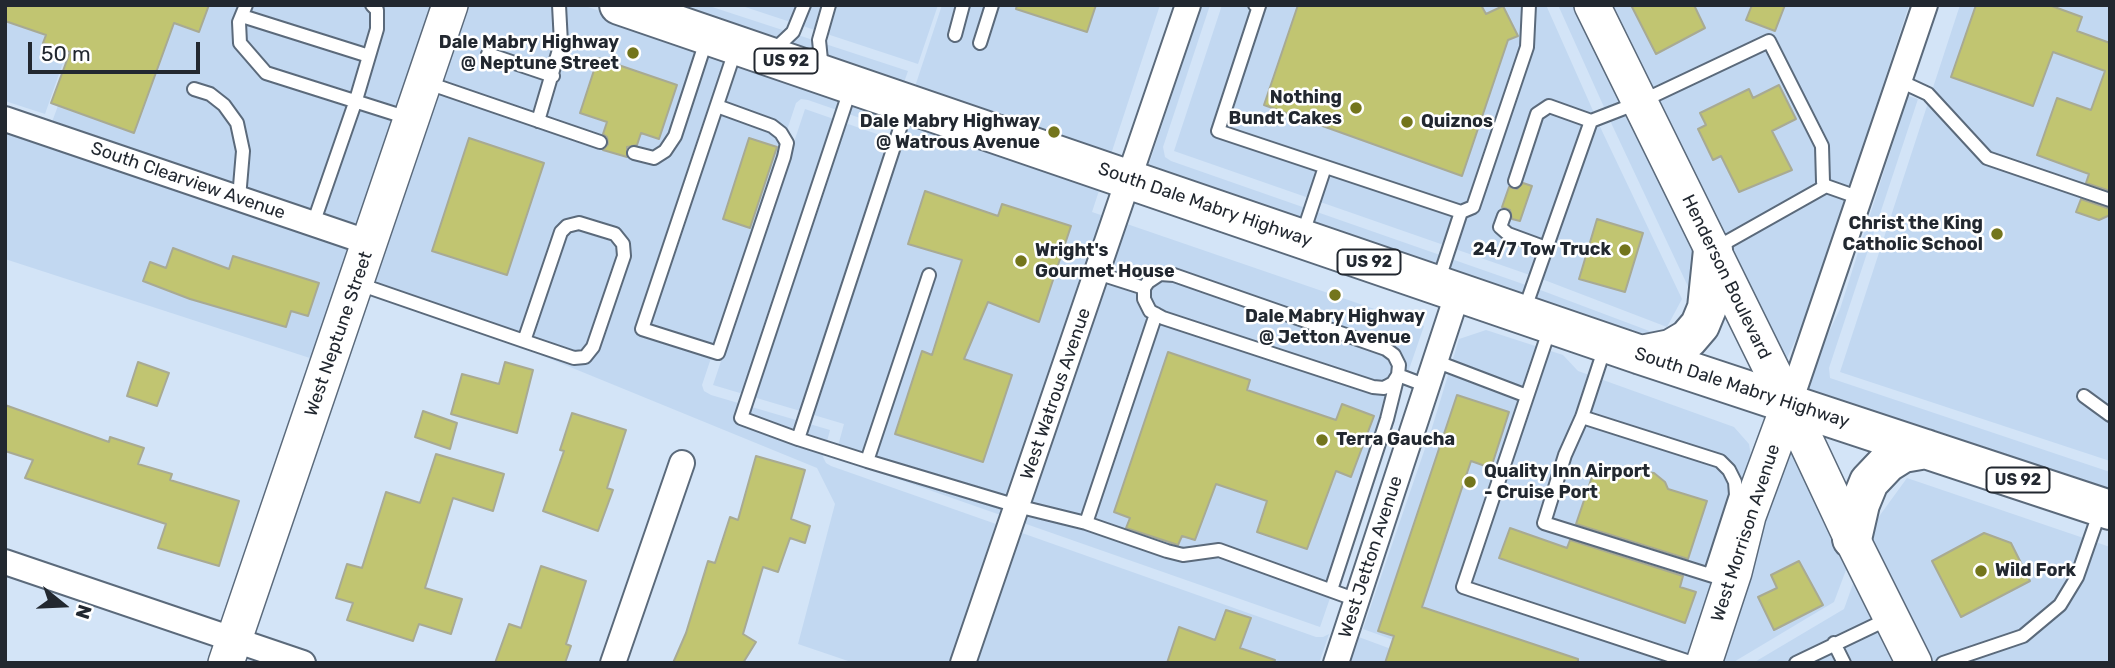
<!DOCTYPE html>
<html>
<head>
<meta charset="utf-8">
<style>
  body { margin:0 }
  #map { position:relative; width:2115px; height:668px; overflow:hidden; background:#d3e4f7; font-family:Rubik,sans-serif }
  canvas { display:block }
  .frame { position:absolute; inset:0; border:7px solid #222830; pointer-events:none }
  .north { position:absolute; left:28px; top:570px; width:70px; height:70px; -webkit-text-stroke:5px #fff; paint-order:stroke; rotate:108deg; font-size:19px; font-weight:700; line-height:28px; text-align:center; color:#222830 }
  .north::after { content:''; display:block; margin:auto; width:24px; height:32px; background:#222830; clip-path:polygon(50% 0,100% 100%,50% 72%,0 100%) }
  .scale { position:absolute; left:28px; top:42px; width:172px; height:32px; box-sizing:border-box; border:4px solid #222830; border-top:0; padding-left:9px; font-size:21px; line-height:24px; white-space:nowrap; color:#222830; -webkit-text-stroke:5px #fff; paint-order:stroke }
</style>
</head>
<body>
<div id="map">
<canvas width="2115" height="668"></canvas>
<div class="frame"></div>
<div class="north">N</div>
<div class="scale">50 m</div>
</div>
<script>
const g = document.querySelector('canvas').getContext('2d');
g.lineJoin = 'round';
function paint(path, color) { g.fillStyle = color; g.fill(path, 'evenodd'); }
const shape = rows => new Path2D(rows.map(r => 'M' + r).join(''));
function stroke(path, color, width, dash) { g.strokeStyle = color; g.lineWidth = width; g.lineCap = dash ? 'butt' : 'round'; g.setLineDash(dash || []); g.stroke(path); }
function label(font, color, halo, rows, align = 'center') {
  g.font = font + ' Rubik,sans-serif'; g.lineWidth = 5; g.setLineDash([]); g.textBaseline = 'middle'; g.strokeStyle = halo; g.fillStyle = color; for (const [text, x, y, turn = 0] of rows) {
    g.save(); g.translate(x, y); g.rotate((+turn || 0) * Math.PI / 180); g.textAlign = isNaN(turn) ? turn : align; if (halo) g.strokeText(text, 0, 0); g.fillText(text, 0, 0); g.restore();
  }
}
paint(shape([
  [5,5,83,5,45,114,5,101],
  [95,5,436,5,361,227,52,122],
  [465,5,582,5,895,111,889,128,808,100,801,99,796,103,702,385,704,391,711,395,830,430,823,457,826,463,831,466,996,524,949,663,854,663,798,644,835,504,817,468,372,286],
  [657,5,706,5,908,71,902,88],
  [739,5,938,5,918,64],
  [942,5,1160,5,1092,212,1424,326,1320,627,835,457,844,424,713,385,805,109,897,141],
  [1202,5,1210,5,1163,147,1165,157,1171,161,1543,291,1660,335,1642,341,1146,173],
  [1222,5,1546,5,1602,131,1682,299,1667,327,1547,281,1174,151],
  [1558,5,1578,5,1697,253,1692,295,1613,127],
  [1606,5,1909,5,1810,309,1781,371],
  [1960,5,2110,5,2110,461,1840,372],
  [1908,96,1918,99,1829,368,1830,378,2110,472,2110,497,1799,394,1840,309],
  [5,131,353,250,316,360,5,259],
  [1486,330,1563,355,1578,371,1734,427,1749,444,1753,468,1686,663,1457,663,1363,629,1431,431,1459,339],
  [1785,435,1849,562,1834,602,1732,663,1712,663],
  [1907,478,2110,547,2110,663,1753,663,1844,609,1875,522],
  [1022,533,1316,637,1323,637,1329,634,1319,663,977,663],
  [1356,636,1429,663,1347,663]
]), '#c2d8f1');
const building = shape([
  [5,5,209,5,199,32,174,23,134,133,51,103,70,52,43,43,46,35,5,21,5,5],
  [1017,5,1096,5,1087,32,1016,9,1017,5],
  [1298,5,1481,5,1486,14,1503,6,1518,36,1508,40,1462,176,1264,105,1298,5],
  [1631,5,1694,5,1705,28,1656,54,1631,5],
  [1752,5,1785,5,1775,31,1746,20,1752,5],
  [1976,5,2049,5,2082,17,2077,31,2110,43,2110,191,2086,183,2089,174,2037,155,2057,98,2091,110,2105,71,2053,52,2033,106,1951,77,1976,5],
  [598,58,677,85,659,139,641,133,637,145,627,147,627,157,603,150,608,144,607,137,603,134,607,122,580,113,598,58],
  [1779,85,1796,119,1772,131,1792,170,1739,192,1721,156,1713,160,1698,129,1706,125,1700,113,1749,89,1753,98,1779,85],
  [469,138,544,163,507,275,432,251,469,138],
  [749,138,777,147,750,228,723,219,749,138],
  [1523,183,1532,186,1520,221,1512,219,1510,210,1502,207,1509,187,1517,189,1523,183],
  [925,191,998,216,1002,204,1071,226,1039,322,988,302,964,359,1012,375,983,462,895,434,922,351,932,355,962,260,908,244,925,191],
  [2081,199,2110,209,2110,215,2099,220,2076,212,2081,199],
  [1597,219,1643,233,1625,292,1579,279,1597,219],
  [173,248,229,269,233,256,319,283,308,316,291,311,286,327,190,299,143,281,150,262,166,268,173,248],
  [1168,352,1250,380,1247,390,1336,420,1342,404,1374,416,1351,477,1336,471,1307,549,1257,532,1267,501,1216,484,1195,540,1182,536,1178,545,1126,528,1130,518,1114,512,1168,352],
  [138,362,169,373,157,406,127,396,138,362],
  [505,362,533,370,517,433,451,414,462,374,499,384,505,362],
  [1457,395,1509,412,1491,468,1471,461,1422,607,1578,659,1578,663,1385,663,1394,636,1378,631,1457,395],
  [5,405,109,442,110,437,144,448,138,464,172,474,170,480,239,501,219,566,158,548,166,524,25,478,33,460,5,451,5,405],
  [423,411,457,423,450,449,415,437,423,411],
  [572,413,626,430,607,488,613,490,598,531,543,511,564,451,560,450,572,413],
  [436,454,504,474,493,511,453,498,425,588,462,599,451,634,419,624,413,641,347,620,353,603,336,598,347,564,362,568,386,492,420,503,436,454],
  [756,456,805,470,791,519,810,526,805,543,790,538,778,572,763,567,743,634,756,642,743,663,673,663,686,633,708,561,715,563,730,517,738,520,756,456],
  [1596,465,1635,478,1646,472,1654,473,1665,482,1668,489,1707,501,1688,559,1576,524,1596,465],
  [1510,528,1567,548,1570,540,1683,576,1680,587,1696,592,1685,623,1499,558,1510,528],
  [1984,533,2011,543,2030,581,1961,617,1932,561,1984,533],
  [1799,561,1823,605,1774,630,1758,597,1777,588,1771,575,1799,561],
  [541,566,586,581,566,644,571,646,565,663,495,663,509,624,521,628,541,566],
  [1226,610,1251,618,1240,648,1275,660,1274,663,1167,663,1179,627,1215,640,1226,610]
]);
paint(building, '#c1c571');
stroke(building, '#a8aa93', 2);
const lane = shape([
  [246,5,239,22,240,43,266,73,408,118],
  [1255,5,1259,6,1218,131,1461,212,1473,207,1527,47,1529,5],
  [242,16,369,56],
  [955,35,963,5],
  [980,43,992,5],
  [774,50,793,32,804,5],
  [488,54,553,76],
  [822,70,819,40,829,5],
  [1900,81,1928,94,1987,158,2110,200],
  [425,82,600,142],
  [194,89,210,94,224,105,237,123,243,151,239,198],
  [717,106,772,126,781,133,787,143,784,157,718,353,642,329,736,48],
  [538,121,561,43,559,5],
  [634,153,654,158,665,151,675,136,707,38],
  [1515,181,1537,114,1549,106,1591,121],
  [1504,216,1500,227,1508,234,1546,248],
  [313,224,356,100,377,29,377,10,372,5],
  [1302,236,1325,167],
  [1716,248,1826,186],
  [1097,273,1144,288],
  [929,275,867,461,1017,506,1086,523,1167,551,1183,555,1219,550,1357,600],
  [1438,282,1461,212],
  [356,283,524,341,574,358,585,357,593,347,624,256,623,244,615,234,579,223,567,226,561,232,524,341],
  [1524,311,1591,121,1640,102,1769,41,1822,146,1823,182,1826,186,1860,198],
  [1550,328,1463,587,1693,663],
  [1605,347,1582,417,1565,455,1544,523,1729,581],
  [1435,361,1527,396],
  [1398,375,1427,386],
  [2084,396,2110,415],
  [1582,417,1720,461,1729,470,1735,482,1736,495,1710,575],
  [798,439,741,418,851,87],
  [867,461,798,439,907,107],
  [1086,523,1156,314],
  [1331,590,1387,419,1398,375,1399,365,1394,355,1386,349,1174,275,1160,274,1148,282,1144,288,1144,299,1150,311,1163,318,1373,387,1384,388,1393,383,1398,375],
  [1834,643,1844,663],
  [1796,663,1890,618],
  [1943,663,2023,636,2060,605,2077,577,2100,511]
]);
const street = shape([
  [5,119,370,243],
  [1789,405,1925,5],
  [5,562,303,663],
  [613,663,682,463],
  [963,663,1188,5],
  [1336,663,1458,292]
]);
const secondary = shape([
  [1592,5,1789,405,1852,539,1914,663],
  [226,663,450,5],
  [1704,663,1734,572,1748,516,1789,405]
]);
const primary = shape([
  [619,5,1641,355,2110,510],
  [1641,355,1671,349,1688,339,1700,325,1707,308,1713,250],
  [1852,539,1860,504,1869,482,1887,463,1903,453,1926,449]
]);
stroke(lane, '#5b6a7b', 16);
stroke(street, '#5b6a7b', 28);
stroke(secondary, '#5b6a7b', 38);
stroke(primary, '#5b6a7b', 42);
stroke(lane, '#fff', 12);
stroke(street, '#fff', 24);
stroke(secondary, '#fff', 35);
stroke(primary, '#fff', 38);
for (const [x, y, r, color] of [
  [633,53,7,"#73751c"],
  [1356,108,7,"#73751c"],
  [1407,122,7,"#73751c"],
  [1054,132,7,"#73751c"],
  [1997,234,7,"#73751c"],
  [1625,250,7,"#73751c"],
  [1021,261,7,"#73751c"],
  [1335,295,7,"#73751c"],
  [1322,440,7,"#73751c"],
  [1470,482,7,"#73751c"],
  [1981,571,7,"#73751c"]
]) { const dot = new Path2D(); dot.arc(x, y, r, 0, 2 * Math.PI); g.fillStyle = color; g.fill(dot); stroke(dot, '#fff', 2.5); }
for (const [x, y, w] of [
  [786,61,63],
  [1369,262,63],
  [2018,480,63]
]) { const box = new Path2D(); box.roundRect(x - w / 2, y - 12.5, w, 25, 5); g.fillStyle = '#fff'; g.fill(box); stroke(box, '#222830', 2); }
label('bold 16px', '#222830', null, [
  ["US 92",786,61],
  ["US 92",1369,262],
  ["US 92",2018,480]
]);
label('bold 18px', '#222830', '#fff', [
  ["Dale Mabry Highway",619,43],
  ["@ Neptune Street",619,64],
  ["Nothing",1342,98],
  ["Bundt Cakes",1342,119],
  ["Dale Mabry Highway",1040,122],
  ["@ Watrous Avenue",1040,143],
  ["Quiznos",1421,122,"left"],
  ["Christ the King",1983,224],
  ["Catholic School",1983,245],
  ["24/7 Tow Truck",1611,250],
  ["Wright's",1035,251,"left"],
  ["Gourmet House",1035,272,"left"],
  ["Dale Mabry Highway",1335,317,"center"],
  ["@ Jetton Avenue",1335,338,"center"],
  ["Terra Gaucha",1336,440,"left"],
  ["Quality Inn Airport",1484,472,"left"],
  ["- Cruise Port",1484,493,"left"],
  ["Wild Fork",1995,571,"left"]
], 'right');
label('18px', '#222830', '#fff', [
  ["South Clearview Avenue",188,181,19],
  ["South Dale Mabry Highway",1205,205,19],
  ["Henderson Boulevard",1726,277,64],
  ["West Neptune Street",339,334,-71],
  ["South Dale Mabry Highway",1742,388,18],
  ["West Watrous Avenue",1056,394,-71],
  ["West Morrison Avenue",1746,533,-72],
  ["West Jetton Avenue",1371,557,-72]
]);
</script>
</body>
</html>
